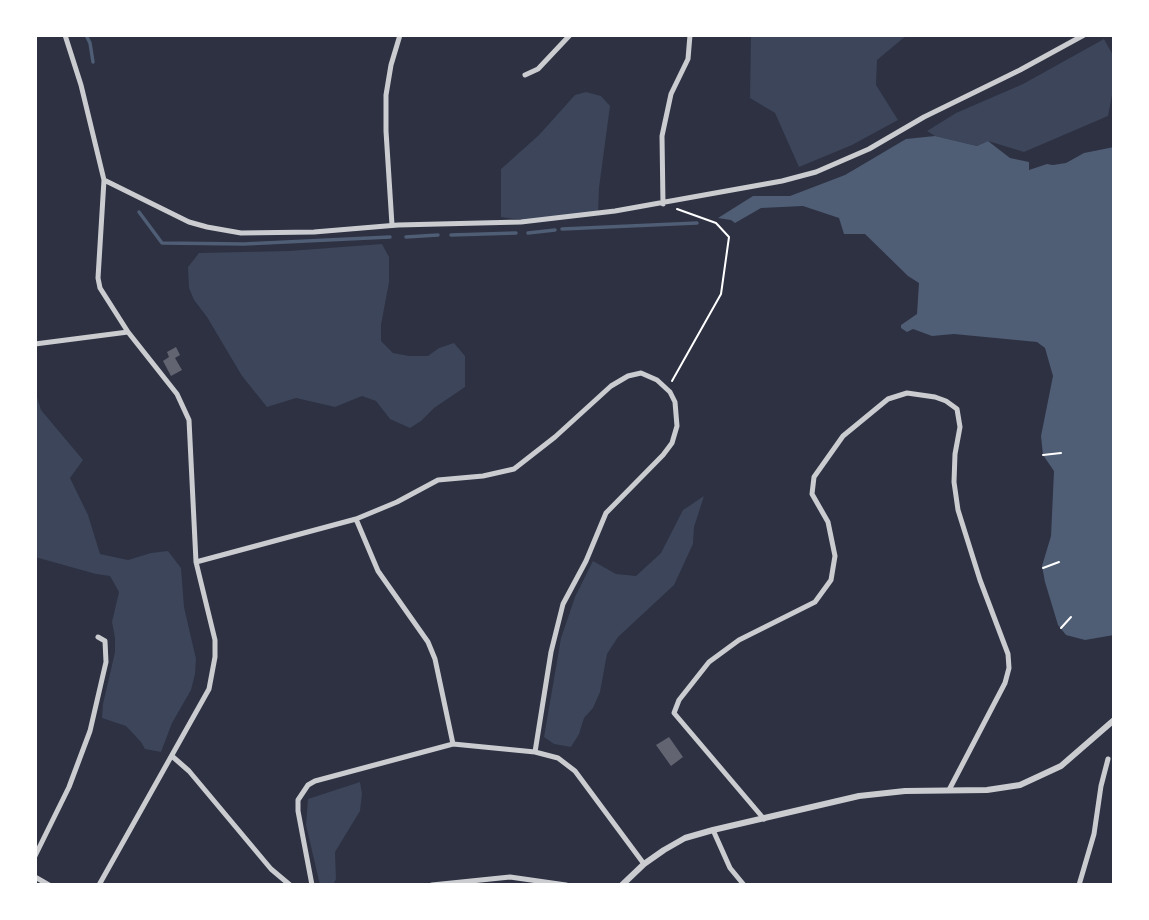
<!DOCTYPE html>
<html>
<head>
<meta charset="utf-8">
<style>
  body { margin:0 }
  #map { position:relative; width:1149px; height:920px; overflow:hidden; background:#2d3142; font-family:"Open Sans",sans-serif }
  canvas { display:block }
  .frame { position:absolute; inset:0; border:37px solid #fff; pointer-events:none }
</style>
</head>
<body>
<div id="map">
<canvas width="1149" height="920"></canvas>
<div class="frame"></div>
</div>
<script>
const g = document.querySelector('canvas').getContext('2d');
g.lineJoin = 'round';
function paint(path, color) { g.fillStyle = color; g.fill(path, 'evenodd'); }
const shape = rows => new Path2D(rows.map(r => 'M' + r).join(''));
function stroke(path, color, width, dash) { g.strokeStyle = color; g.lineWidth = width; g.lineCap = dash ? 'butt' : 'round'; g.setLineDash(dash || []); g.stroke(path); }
paint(shape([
  [751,35,907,35,877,60,876,85,898,120,852,145,799,167,775,113,750,98],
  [1104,39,1114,57,1113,90,1108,116,1024,152,988,141,977,146,935,136,927,131,956,113,1023,84],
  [586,92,601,96,610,106,599,188,598,214,522,220,501,217,501,169,539,135,575,95],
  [382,244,389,257,389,282,381,325,381,341,393,353,409,356,428,356,439,348,454,343,465,356,465,387,434,408,421,421,410,428,390,419,376,401,362,396,335,407,296,398,267,407,242,376,207,317,194,300,189,288,188,267,199,253,289,251],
  [35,391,41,410,83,460,70,478,88,515,100,554,128,560,151,553,168,551,181,568,184,607,196,659,195,674,191,690,172,723,161,752,145,749,141,742,126,726,102,718,103,704,115,652,115,638,112,622,119,592,110,576,96,574,35,557],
  [704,496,694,527,693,544,674,585,618,637,607,654,600,692,593,708,584,718,579,734,571,747,554,744,544,737,561,638,575,597,593,561,616,574,636,576,661,553,683,510],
  [360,782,362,794,360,811,335,852,336,879,333,885,320,885,306,825,308,799]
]), '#3c4559');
paint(shape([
  [935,136,977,146,988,141,1010,158,1029,162,1029,170,1047,164,1053,165,1066,163,1084,153,1114,147,1114,635,1085,640,1066,635,1058,625,1045,582,1042,566,1051,536,1054,471,1043,455,1041,436,1053,376,1045,348,1037,342,954,334,932,336,913,329,907,332,901,328,901,325,917,314,919,283,908,276,865,234,844,234,839,218,803,206,761,208,735,223,731,220,718,218,753,196,790,196,845,175,906,139]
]), '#4f5d75');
stroke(shape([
  [86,35,90,43,93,62],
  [139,212,162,243,244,244,390,237],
  [562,229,697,223],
  [528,233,555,230],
  [451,235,516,233],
  [406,237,438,235]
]), '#4f5d75', 3.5);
paint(shape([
  [176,347,180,355,175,358,182,370,171,376,163,361,169,357,167,352],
  [669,737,683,757,671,766,656,745]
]), '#626471');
stroke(shape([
  [672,381,721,294,729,237,716,223,677,209],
  [1043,455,1061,453],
  [1043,568,1059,562],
  [1061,628,1071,617]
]), '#fff', 2);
stroke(shape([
  [65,35,81,85,104,180,98,278,100,288,128,332,177,394,189,420,196,562,215,640,215,657,209,689,99,885],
  [525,75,538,69,570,35],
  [104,180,189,222,207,227,241,233,314,232,398,225,521,222,615,211,782,181,816,172,869,149,924,117,1020,70,1084,35],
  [663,204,662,136,671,94,688,59,690,35],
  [392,225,386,131,386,95,391,65,400,35],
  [35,344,128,332],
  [356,519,378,571,428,642,435,659,453,744],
  [196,562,356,519,397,502,438,480,483,476,514,469,555,437,611,386,628,376,641,373,657,380,670,392,675,402,677,426,672,443,663,455,606,513,586,561,563,604,551,652,535,752],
  [173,757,189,771,271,869,290,885],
  [764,819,674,713,679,700,709,662,739,640,815,602,831,580,835,556,828,522,812,494,814,477,843,436,888,399,907,393,935,397,946,401,957,409,960,427,955,454,954,482,958,510,980,580,1008,654,1009,668,1005,683,949,790],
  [713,830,730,868,744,885],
  [35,856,69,787,90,731,106,662,105,641,98,637],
  [35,877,49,885],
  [312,885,298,811,298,800,308,785,315,781,453,744,535,752,558,758,575,771,644,864],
  [432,885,510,877,566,885],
  [1079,885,1094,834,1101,786,1108,759]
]), '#caccd0', 5);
stroke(shape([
  [622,885,644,864,664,850,685,838,713,830,859,796,905,791,987,790,1020,785,1061,766,1114,720]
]), '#caccd0', 6);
</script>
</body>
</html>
